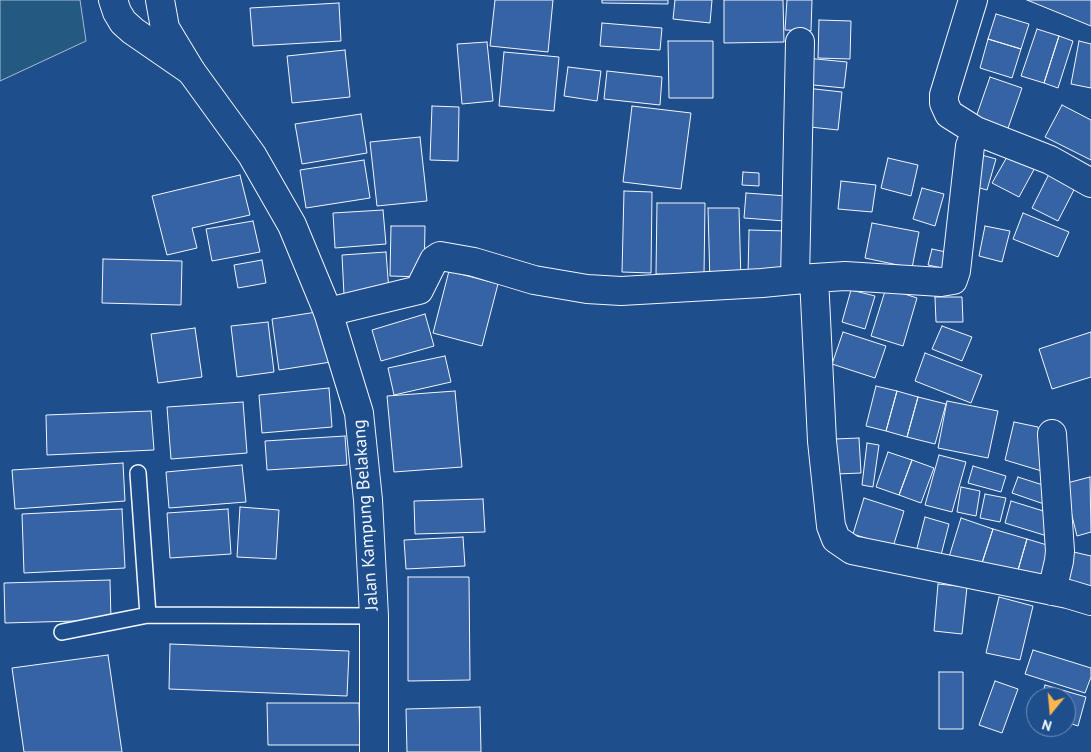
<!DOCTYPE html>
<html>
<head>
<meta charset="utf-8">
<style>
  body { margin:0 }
  #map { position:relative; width:1091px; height:752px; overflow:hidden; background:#1f4e8c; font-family:"PT Sans",sans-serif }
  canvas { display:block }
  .north { position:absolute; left:1026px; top:687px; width:50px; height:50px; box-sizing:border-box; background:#1f4e8c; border:1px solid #7391ba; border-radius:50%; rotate:197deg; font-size:14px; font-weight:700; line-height:20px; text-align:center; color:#f2f6ff }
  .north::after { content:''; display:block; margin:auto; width:18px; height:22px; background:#ffb74d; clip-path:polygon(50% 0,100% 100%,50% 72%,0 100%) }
</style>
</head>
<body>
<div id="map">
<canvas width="1091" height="752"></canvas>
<div class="north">N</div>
</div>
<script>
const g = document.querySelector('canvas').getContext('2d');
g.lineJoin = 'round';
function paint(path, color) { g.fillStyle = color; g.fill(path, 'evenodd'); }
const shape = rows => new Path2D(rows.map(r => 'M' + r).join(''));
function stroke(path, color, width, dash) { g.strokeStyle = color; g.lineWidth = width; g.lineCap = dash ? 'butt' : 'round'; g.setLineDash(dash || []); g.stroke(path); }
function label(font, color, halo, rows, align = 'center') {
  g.font = font + ' "PT Sans",sans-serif'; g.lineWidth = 4; g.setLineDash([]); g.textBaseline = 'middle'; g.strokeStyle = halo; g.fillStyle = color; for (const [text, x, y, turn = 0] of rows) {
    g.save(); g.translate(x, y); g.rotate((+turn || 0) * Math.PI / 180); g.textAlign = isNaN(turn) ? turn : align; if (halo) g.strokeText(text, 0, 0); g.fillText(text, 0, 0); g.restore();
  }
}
const green = shape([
  [0,0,80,0,86,41,0,81,0,0]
]);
paint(green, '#245a82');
stroke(green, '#a8bbd7', 1);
const building = shape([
  [495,0,553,0,548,52,490,46,495,0],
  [602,0,668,0,668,4,602,3,602,0],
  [675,0,712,0,710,23,673,19,675,0],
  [724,0,783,0,784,42,724,43,724,0],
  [787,0,812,0,811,31,785,30,787,0],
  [1027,0,1091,0,1091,26,1027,0],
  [339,3,341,41,253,46,250,8,339,3],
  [996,14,1029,24,1021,49,988,39,996,14],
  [819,20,851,21,850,59,818,58,819,20],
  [602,23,662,28,660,50,600,46,602,23],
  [1037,29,1059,36,1044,83,1021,76,1037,29],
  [1059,36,1073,41,1058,88,1044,83,1059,36],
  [988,39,1021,49,1012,78,980,68,988,39],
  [668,41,713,41,713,98,669,98,668,41],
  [1079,41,1091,44,1091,88,1071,84,1079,41],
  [487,42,493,101,462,104,457,44,487,42],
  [345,50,350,97,292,103,287,56,345,50],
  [504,52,559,57,554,111,499,106,504,52],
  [806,58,847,62,844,88,803,84,806,58],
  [568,67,601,71,597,101,564,96,568,67],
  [607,71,662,77,660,105,604,99,607,71],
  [990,77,1022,88,1006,134,974,123,990,77],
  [806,88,842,92,838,130,801,126,806,88],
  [1062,105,1091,120,1091,160,1045,137,1062,105],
  [432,106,459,107,458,161,430,160,432,106],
  [632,106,691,113,681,189,623,182,632,106],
  [361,114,367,153,302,164,295,124,361,114],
  [420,137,427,201,377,206,370,142,420,137],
  [1011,150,1037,164,1019,197,992,183,1011,150],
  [978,154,996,159,987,190,969,185,978,154],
  [888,158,918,165,911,196,881,188,888,158],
  [364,160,370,198,306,208,300,170,364,160],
  [1051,170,1077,184,1058,221,1032,208,1051,170],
  [743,172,759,173,759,186,742,185,743,172],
  [240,175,250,215,192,228,197,248,167,255,152,196,240,175],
  [841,181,876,185,872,212,838,209,841,181],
  [922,188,944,194,935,226,913,219,922,188],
  [624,191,652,192,651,273,622,272,624,191],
  [746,193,787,196,785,221,744,218,746,193],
  [657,203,705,203,704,275,656,274,657,203],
  [708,208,739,208,741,282,710,283,708,208],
  [383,210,386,244,335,248,333,213,383,210],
  [1023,213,1069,232,1058,257,1013,239,1023,213],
  [253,221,260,252,212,261,206,229,253,221],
  [872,223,919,232,912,268,865,258,872,223],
  [391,226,425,226,424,277,390,276,391,226],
  [985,226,1010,231,1002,262,979,256,985,226],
  [749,230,787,231,785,278,748,276,749,230],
  [932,249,946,252,942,268,928,265,932,249],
  [386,252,389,292,344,295,342,255,386,252],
  [103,259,182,261,181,305,102,303,103,259],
  [262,260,266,283,238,288,234,265,262,260],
  [449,271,498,284,482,346,433,333,449,271],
  [886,288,917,298,903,346,871,336,886,288],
  [851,290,875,296,865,329,842,322,851,290],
  [935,297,962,297,963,322,936,322,935,297],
  [323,311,331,362,279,370,272,319,323,311],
  [425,314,434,346,381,361,372,330,425,314],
  [268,322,274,372,237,377,231,326,268,322],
  [942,326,972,337,962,361,932,349,942,326],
  [195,328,202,377,158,383,151,334,195,328],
  [843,332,886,346,875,378,832,364,843,332],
  [1091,332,1091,377,1052,389,1039,349,1091,332],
  [925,353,982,375,971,403,915,381,925,353],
  [445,356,451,382,394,395,388,368,445,356],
  [876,386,897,391,886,431,866,426,876,386],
  [329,388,332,427,262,433,259,395,329,388],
  [455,391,462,467,394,472,387,396,455,391],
  [897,391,918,397,907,437,886,431,897,391],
  [918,397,946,404,935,444,907,437,918,397],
  [947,401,998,411,988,458,938,448,947,401],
  [243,402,247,453,171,459,167,407,243,402],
  [151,411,154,450,47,455,46,415,151,411],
  [1014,422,1038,427,1045,472,1005,460,1014,422],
  [345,436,347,465,267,470,265,441,345,436],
  [859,438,861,473,836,474,835,439,859,438],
  [867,443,879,445,873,487,862,485,867,443],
  [888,452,912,460,899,495,876,487,888,452],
  [939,455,966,462,952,512,925,505,939,455],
  [912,460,934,468,921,503,899,495,912,460],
  [123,463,125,501,15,509,12,470,123,463],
  [242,465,246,502,169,508,166,472,242,465],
  [973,466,1006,476,1001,492,968,483,973,466],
  [1018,477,1049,487,1044,504,1012,493,1018,477],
  [1090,477,1091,532,1077,536,1067,496,1070,495,1067,483,1090,477],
  [961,487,980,491,976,516,957,512,961,487],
  [985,494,1006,498,1000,522,980,518,985,494],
  [864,498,904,511,893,547,853,534,864,498],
  [483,499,485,532,415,534,414,501,483,499],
  [1011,501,1053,514,1047,536,1005,523,1011,501],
  [240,507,279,510,276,559,237,557,240,507],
  [122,509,125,568,24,573,22,514,122,509],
  [228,509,231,554,170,558,167,513,228,509],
  [925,517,949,524,940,559,916,552,925,517],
  [961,518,993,529,981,566,949,557,961,518],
  [993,529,1027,539,1016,577,981,566,993,529],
  [463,537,465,566,406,569,404,540,463,537],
  [1027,539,1057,548,1045,587,1016,577,1027,539],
  [1065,550,1091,556,1091,596,1056,587,1065,550],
  [408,577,469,577,470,680,408,681,408,577],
  [110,580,111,620,5,623,4,583,110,580],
  [938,584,967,587,962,634,934,631,938,584],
  [999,597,1033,606,1020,660,986,653,999,597],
  [170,644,349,651,347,696,169,689,170,644],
  [1033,650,1091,668,1091,677,1085,693,1025,674,1033,650],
  [108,655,122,752,24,752,12,668,108,655],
  [939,672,963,672,963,729,939,729,939,672],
  [995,681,1018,689,1002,733,979,725,995,681],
  [1045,685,1086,697,1078,726,1066,722,1066,697,1042,697,1045,685],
  [267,703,359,703,360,745,268,745,267,703],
  [480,707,481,752,407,752,406,709,480,707]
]);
paint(building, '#3563a3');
stroke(building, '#f2f6ff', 1);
const lane = shape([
  [138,473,148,615],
  [62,632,148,615,374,616]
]);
const street = shape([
  [113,0,117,12,123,22,133,31,191,71],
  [973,0,944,95,944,103,949,114,976,131],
  [814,278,845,276,941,282,953,280,956,271,970,146,976,131,1050,160,1091,183],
  [795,279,800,42],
  [328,312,419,290,434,260,440,256,474,262,534,280,587,289,621,291,762,283,814,278,822,441,831,526,836,539,852,550,1068,594,1091,601],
  [1052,591,1059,561,1060,551,1052,434]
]);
const secondary = shape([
  [160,0,165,28,191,71,252,155,292,225,328,312,359,413,368,500,374,616,374,752]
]);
stroke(lane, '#f2f6ff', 18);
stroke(street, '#f2f6ff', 30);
stroke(secondary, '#f2f6ff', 30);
stroke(lane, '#1f4e8c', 15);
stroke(street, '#1f4e8c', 28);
stroke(secondary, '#1f4e8c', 28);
label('18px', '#f2f6ff', '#1f4e8c', [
  ["Jalan Kampung Belakang",366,515,-94]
]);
</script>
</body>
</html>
